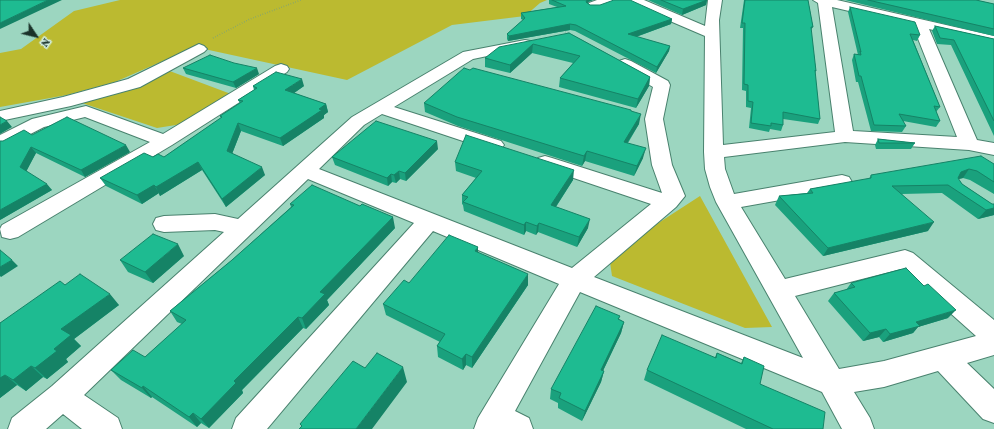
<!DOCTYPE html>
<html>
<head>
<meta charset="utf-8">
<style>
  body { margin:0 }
  #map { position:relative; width:994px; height:429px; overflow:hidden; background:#9cd6c0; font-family:"Crimson Pro",serif }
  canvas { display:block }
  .north { position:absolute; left:16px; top:16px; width:40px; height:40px; -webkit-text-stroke:3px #d3f0e4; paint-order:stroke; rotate:125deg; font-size:11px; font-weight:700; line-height:16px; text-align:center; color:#1a3229 }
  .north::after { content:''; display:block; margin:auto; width:14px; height:18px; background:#1a3229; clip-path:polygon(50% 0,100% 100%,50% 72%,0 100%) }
</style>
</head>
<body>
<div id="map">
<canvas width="994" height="429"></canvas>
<div class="north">N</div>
</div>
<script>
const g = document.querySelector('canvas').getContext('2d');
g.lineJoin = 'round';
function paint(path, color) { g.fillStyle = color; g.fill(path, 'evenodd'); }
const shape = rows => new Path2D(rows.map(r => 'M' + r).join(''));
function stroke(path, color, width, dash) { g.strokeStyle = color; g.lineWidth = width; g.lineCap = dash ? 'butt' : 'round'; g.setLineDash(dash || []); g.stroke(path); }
paint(shape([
  [120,0,547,0,540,3,525,16,452,25,347,80,195,47,115,82,67,95,0,107,0,53,21,49,74,11],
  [167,70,231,94,182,124,157,128,82,103,112,94],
  [700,196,772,327,745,328,612,276,609,255]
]), '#bbba30');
const minor = shape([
  [597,0,616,0,614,3,599,9,589,9,587,6,589,3,597,0],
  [626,0,644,0,705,26,708,0,722,0,719,20,723,145,835,132,818,3,813,0,837,0,994,36,994,44,929,29,977,140,994,143,994,155,969,150,845,142,724,157,725,169,734,194,842,175,849,177,852,182,849,187,842,189,741,207,785,279,905,250,913,253,994,320,994,355,967,363,994,389,994,423,983,419,938,371,884,387,854,392,870,418,874,429,842,429,822,392,580,292,515,411,529,418,533,429,474,429,478,418,559,284,433,231,267,429,232,429,236,418,414,223,308,179,84,395,118,418,122,429,82,429,63,414,46,429,8,429,12,418,52,386,224,232,215,230,164,232,156,230,153,224,156,218,164,216,215,214,238,219,352,117,463,52,525,40,530,41,532,44,530,47,473,59,394,107,501,141,504,145,501,149,494,151,487,149,382,114,364,125,319,169,572,268,651,204,538,166,535,162,538,158,545,156,552,158,662,193,652,165,645,119,653,87,619,67,617,64,619,61,625,59,631,61,668,81,670,85,663,119,672,165,685,196,676,207,594,277,803,358,716,202,710,187,705,169,704,152,705,36,628,3,626,0],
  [832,7,913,26,957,137,853,131,832,7],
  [901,269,976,336,884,361,839,369,795,296,901,269],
  [199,44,204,46,207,49,204,52,140,87,71,106,0,121,0,111,63,97,128,79,199,44],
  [281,64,287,66,289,69,287,72,172,145,18,237,10,239,2,237,0,229,2,225,150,142,85,117,44,127,7,146,0,148,0,135,32,119,86,106,163,134,275,66,281,64]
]);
stroke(minor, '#49826e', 2);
stroke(shape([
  [561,29,570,35],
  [213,38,250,19,301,0]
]), '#6e9c8a', 1.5, [0.5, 2]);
paint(minor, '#fff');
paint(shape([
  [549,0,593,0,588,2,588,3,590,5,672,19,671,24,636,37,670,46,669,51,656,73,575,31,570,30,508,41,507,39,507,34,523,20,521,19,521,13,557,7,549,4],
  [648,0,707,0,706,5,682,15],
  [744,0,808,0,813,27,811,30,816,71,815,73,820,119,818,124,783,119,783,125,781,131,770,129,769,132,749,128,751,108,746,107,746,91,742,90,743,28,740,28],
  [845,0,976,0,994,4,994,36],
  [850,7,920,35,917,41,913,40,940,107,936,112,940,121,936,127,903,121,906,126,902,132,871,131,858,82,856,82,852,60,854,54,858,55,848,12],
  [935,26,994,39,994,136,951,45,937,44,932,31],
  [569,33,650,77,649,86,636,108,559,87,560,78,573,63,532,53,510,73,485,67,485,58],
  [183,68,259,74,236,88,186,74],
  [253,86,304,86,294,93,326,104,328,112,324,115,324,118,283,146,241,131,232,154,265,175,226,207,202,170,160,196,159,193,142,204,106,186,100,178,153,157,164,157,221,118,220,116,240,103,238,100,254,90],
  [424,103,631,112,639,124,628,143,643,158,634,176,585,161,582,166,458,126,425,112],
  [32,135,130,152,85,177,36,153,26,171,52,190,0,220],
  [878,139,915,143,911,149,876,149,875,145],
  [438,149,406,181,400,179,396,183,392,182,388,186,335,165,332,157],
  [455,162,573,180,556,207,588,228,577,247,538,232,536,235,526,231,524,235,464,211,463,205,462,204,462,195,476,178,456,171],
  [994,164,994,194,970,180,963,178,958,179,962,184,992,204,994,204,994,215,978,219,942,193,902,194,928,231,823,256,775,205,779,196,807,193,810,189,869,179,871,175],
  [290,204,395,228,327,300,329,305,306,329,303,328,242,390,243,393,209,428,201,423,197,427,152,397,151,398,121,380,111,370,145,357,182,324,177,322,170,311,232,260,291,207],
  [478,253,528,285,472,368,466,365,463,370,438,357,437,346,440,342,386,315,383,304,409,283],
  [184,256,153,283,128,272,120,260],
  [851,283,948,318,918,327,913,333,883,342,879,337,863,341,828,301,834,293,846,290],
  [65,285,119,305,74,339,81,346,66,359,68,362,47,379,43,377,26,391,17,385,0,398,0,323],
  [620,316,619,319,624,322,621,333,603,371,604,371,601,382,582,421,558,408,558,403,550,399,551,389],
  [717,353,741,363,744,357,760,384,823,429,746,429,644,380,647,370,715,357]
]), '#1aa17d');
paint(shape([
  [48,0,62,0,0,29,0,23],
  [587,0,593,0,588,2,586,7,586,2],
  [707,0,706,5,682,15,683,9],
  [672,19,671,24,627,40,628,34],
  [570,24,570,30,508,41,509,36],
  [533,44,532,53,510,73,510,65],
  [670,46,669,51,656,73,657,67],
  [257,68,259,74,236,88,233,82],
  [650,77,649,86,636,108,638,99],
  [302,79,304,86,287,98,285,90],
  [326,104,328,112,324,115,324,118,283,146,280,138],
  [641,114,639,124,622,151,624,142],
  [7,121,12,127,0,134,0,125],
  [238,123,241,131,230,159,227,151],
  [437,141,438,149,406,181,405,173],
  [126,145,130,152,85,177,81,170],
  [31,147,36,153,25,174,20,167],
  [646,148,643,158,634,176,637,166],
  [587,151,585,161,582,166,584,156],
  [198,162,202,170,160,196,156,187],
  [262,167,265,175,226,207,222,199],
  [969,169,963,178,955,180,961,172],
  [574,170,573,180,551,214,551,205],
  [399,171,400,179,396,183,394,175],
  [391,174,392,182,388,186,387,178],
  [47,184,52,190,0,220,0,210],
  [154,185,159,193,142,204,137,195],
  [994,208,994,215,978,219,986,210],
  [393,217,395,228,327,300,329,305,306,329,302,318,320,292],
  [590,219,588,228,577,247,579,237],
  [526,222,526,231,524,235,524,225],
  [934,222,928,231,823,256,828,248],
  [539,223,538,232,536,235,537,226],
  [178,244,184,256,153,283,145,272],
  [478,247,478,259,475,251],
  [12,260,18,266,1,277,0,276,0,267],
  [528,274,528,285,472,368,472,357],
  [110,294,119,305,74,339,81,346,66,359,68,362,47,379,35,368,54,349,61,329],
  [956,310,948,318,918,327,913,333,883,342,890,334,916,322],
  [298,317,303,328,242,390,243,393,209,428,201,419,234,381],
  [624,322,621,333,598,381,601,370],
  [886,329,879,337,863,341,870,333],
  [466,354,466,365,463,370,462,359],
  [31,366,43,377,26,391,13,380],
  [403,367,407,382,372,429,356,429],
  [604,371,601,382,582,421,585,411],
  [5,375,17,385,0,398,0,378],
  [143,386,152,397,151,398,142,388],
  [193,413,201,423,197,427,189,417]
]), '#158366');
const building = shape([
  [0,0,48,0,0,23,0,0],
  [552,0,587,0,586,2,590,5,600,5,614,0,630,0,672,19,628,34,670,46,657,67,576,25,570,24,509,36,507,34,525,18,521,13,566,6,552,0],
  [661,0,707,0,683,9,661,0],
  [745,0,808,0,813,27,811,27,816,71,815,70,820,119,783,112,783,125,771,123,771,126,751,123,753,102,748,101,748,85,744,84,745,23,742,23,745,0],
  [868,0,976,0,994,4,994,29,868,0],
  [850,7,915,22,920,35,910,34,940,107,934,106,940,121,899,114,906,126,874,125,861,76,859,76,854,54,861,55,860,51,861,52,850,7],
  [935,26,994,39,994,121,954,40,940,38,935,26],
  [569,33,650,77,638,99,560,78,580,56,533,44,510,65,485,58,499,47,569,33],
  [210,55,234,63,257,68,233,82,183,68,210,55],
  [464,68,470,70,473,68,631,110,631,111,641,114,624,142,646,148,637,166,587,151,584,156,457,117,424,103,464,68],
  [276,72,302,79,285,90,326,104,319,109,322,110,280,138,238,123,227,151,262,167,222,199,198,162,156,187,154,185,137,195,100,178,144,153,153,157,158,154,164,157,222,117,220,116,243,101,238,100,257,88,253,86,276,72],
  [0,117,7,121,0,125,0,117],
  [67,117,126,145,81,170,31,147,20,167,47,184,0,210,0,141,3,141,24,130,32,135,67,117],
  [376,121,437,141,405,173,399,171,394,175,391,174,387,178,332,157,376,121],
  [466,135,574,170,551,205,590,219,579,237,539,223,537,226,526,222,524,225,463,202,468,197,462,195,482,171,455,162,466,135],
  [878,139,915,143,879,143,878,139],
  [981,156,994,164,994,182,977,171,969,169,961,172,958,178,962,184,992,204,994,204,994,208,986,210,948,185,892,186,934,222,828,248,779,196,813,193,810,189,871,178,871,175,981,156],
  [312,185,360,206,362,204,393,217,320,292,325,294,302,318,298,317,234,381,236,383,201,419,193,413,189,417,143,386,142,388,111,370,133,350,145,357,186,320,170,311,232,260,294,205,290,204,312,185],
  [153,234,178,244,145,272,120,260,153,234],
  [449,235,478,247,475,251,528,274,472,357,466,354,462,359,437,346,445,334,383,304,404,280,409,283,449,235],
  [0,250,12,260,0,267,0,250],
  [906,268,924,286,928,284,956,310,916,322,920,326,890,334,886,329,870,333,834,293,855,287,851,283,906,268],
  [80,274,110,294,61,329,71,335,54,349,57,351,35,368,31,366,13,380,5,375,0,378,0,323,60,281,65,285,80,274],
  [596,306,620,316,618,319,624,322,601,370,604,371,585,411,559,398,561,393,551,389,596,306],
  [662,335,716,358,717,353,742,364,744,357,764,366,760,384,825,412,823,429,773,429,647,370,662,335],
  [377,353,403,367,356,429,299,429,302,426,300,424,353,361,365,368,377,353]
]);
paint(building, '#1ebb91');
stroke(building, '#158366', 1);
</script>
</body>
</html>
